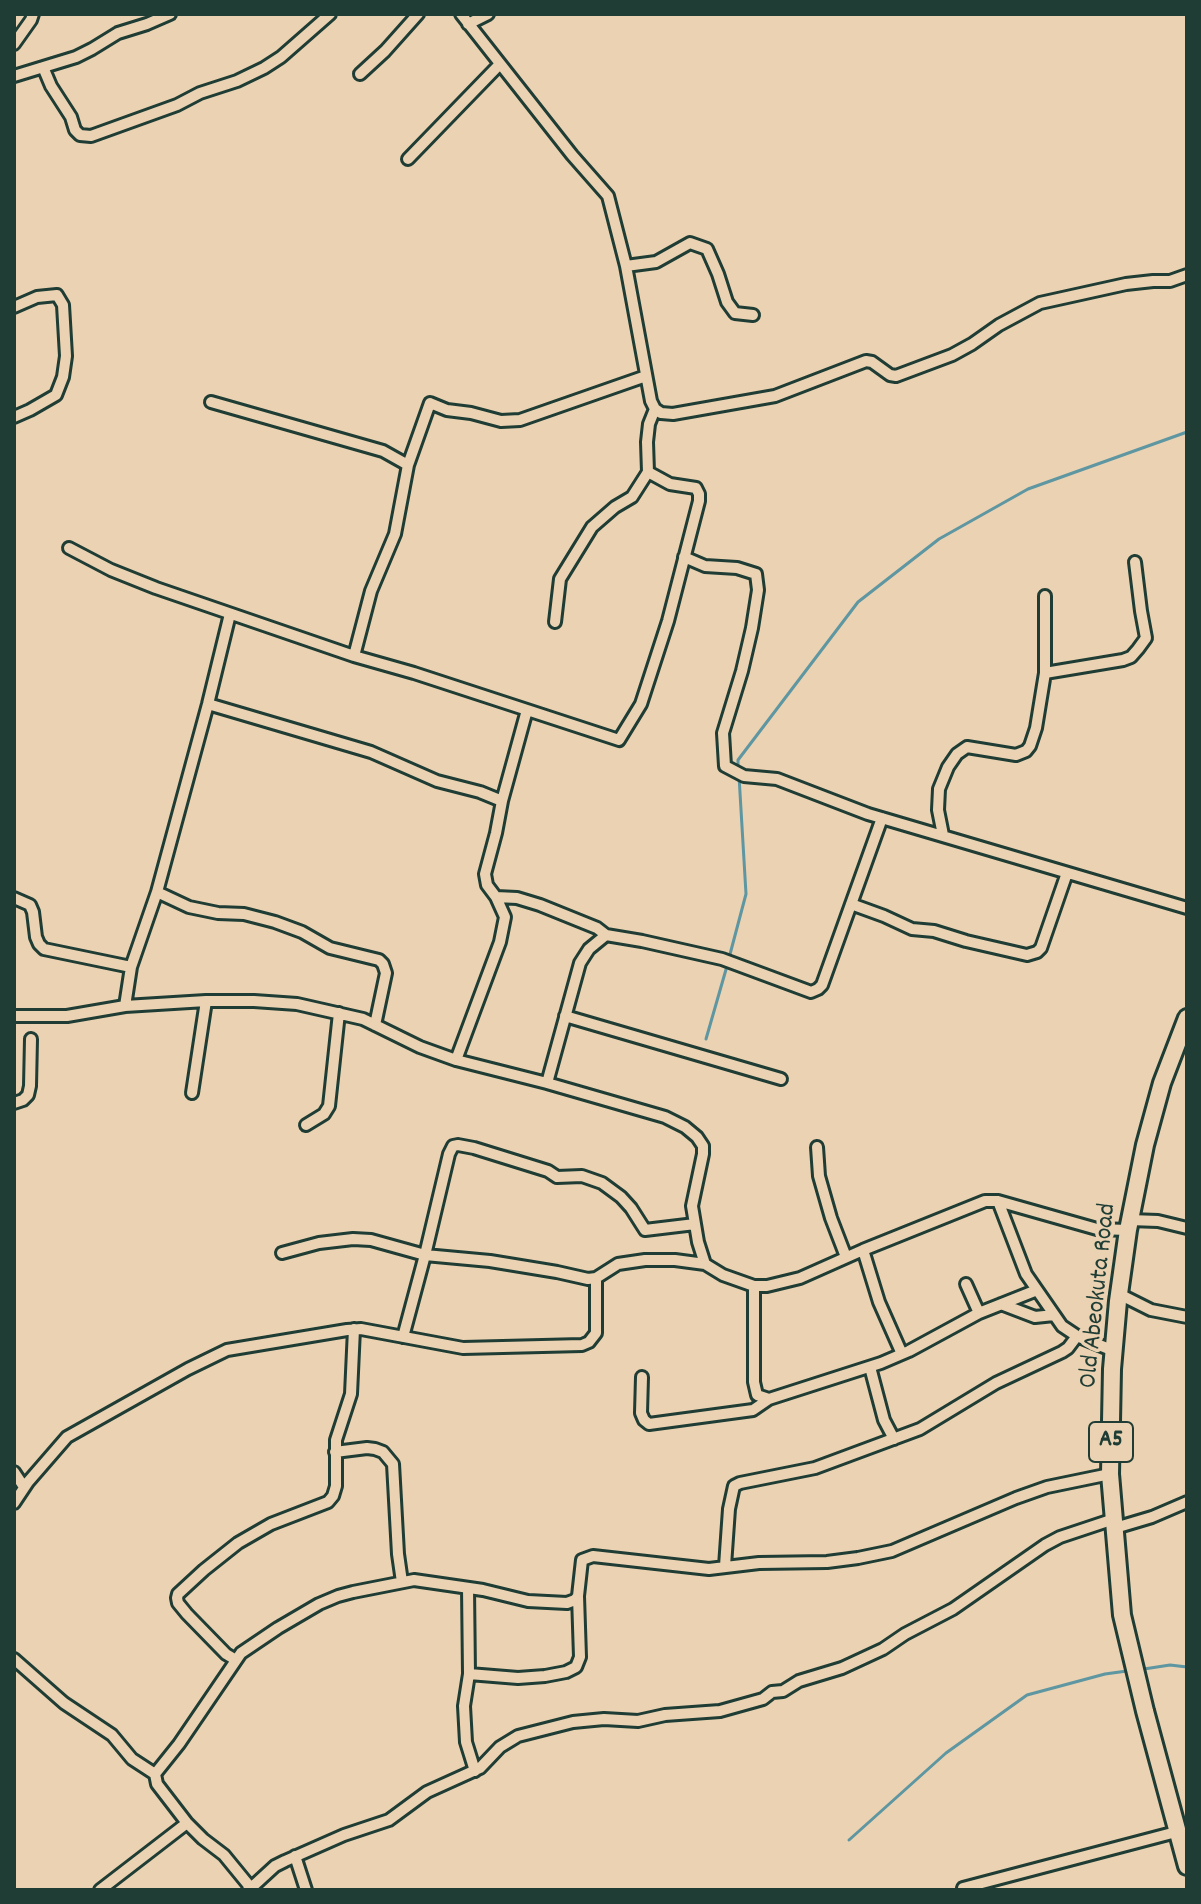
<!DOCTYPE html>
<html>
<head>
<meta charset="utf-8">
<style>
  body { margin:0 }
  #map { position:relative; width:1201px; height:1904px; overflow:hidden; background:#ead2b2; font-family:Dekko,sans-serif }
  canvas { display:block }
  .frame { position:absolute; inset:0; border:16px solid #1f3d34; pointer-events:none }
</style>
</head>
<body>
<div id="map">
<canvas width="1201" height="1904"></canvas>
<div class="frame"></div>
</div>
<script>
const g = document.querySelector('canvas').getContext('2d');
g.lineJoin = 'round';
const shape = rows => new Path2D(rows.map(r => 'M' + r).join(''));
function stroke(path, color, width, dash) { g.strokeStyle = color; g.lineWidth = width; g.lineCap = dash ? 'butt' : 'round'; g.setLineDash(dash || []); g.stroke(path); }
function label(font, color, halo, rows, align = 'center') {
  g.font = font + ' Dekko,sans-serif'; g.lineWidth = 7; g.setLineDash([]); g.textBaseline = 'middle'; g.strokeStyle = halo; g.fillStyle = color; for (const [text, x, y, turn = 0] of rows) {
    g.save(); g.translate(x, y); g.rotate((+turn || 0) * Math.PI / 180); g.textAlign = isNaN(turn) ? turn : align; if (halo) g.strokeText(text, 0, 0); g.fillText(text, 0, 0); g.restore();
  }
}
stroke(shape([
  [738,769,738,760,858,602,939,539,1028,489,1187,432],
  [729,958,746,894,739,776],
  [706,1039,727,966],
  [1144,1669,1170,1665,1187,1667],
  [849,1840,946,1753,1027,1695,1105,1674,1127,1671]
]), '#5e96a1', 3);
const minor = shape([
  [461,14,572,155,608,196,626,266,651,401,655,409,661,413,673,414,775,396,866,361,872,362,890,375,896,376,952,355,972,344,999,325,1040,303,1126,284,1153,281,1170,281,1187,275],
  [468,24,488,14],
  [14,44,31,20,33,14],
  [43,67,51,86,71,117,75,130,80,135,91,136,177,105,200,93,237,81,264,68,281,57,330,14],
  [360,74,385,51,418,14],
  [14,76,76,57,92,49,118,33,147,24,170,14],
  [408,159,500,64],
  [626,266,656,262,690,243,707,249,718,274,727,302,735,313,753,315],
  [14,307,37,297,57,295,63,305,66,356,63,377,56,395,30,410,14,417],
  [211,402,383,451,408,465],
  [69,548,111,570,156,588,354,656,414,673,619,740,641,704,668,621,699,501,699,494,696,488,670,484,648,472,647,442,649,424,655,409],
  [684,557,705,566,737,568,756,574,758,590,752,628,742,671,723,733,725,766,744,776,777,779,868,814,1187,908],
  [230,614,208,704,157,892,189,907,218,913,244,914,275,922,302,932,330,948,379,960,383,964,386,973,375,1025],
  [555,622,560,579,592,527,615,507,632,497,648,472],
  [354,656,371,591,395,534,408,465,430,403,447,410,471,413,501,421,520,420,646,376],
  [1045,673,1123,660,1131,657,1138,649,1146,638,1141,611,1135,562],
  [208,704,371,752,437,781,480,792,502,801,496,833,485,874,487,885,496,897,505,917,500,942,456,1060],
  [502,801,527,710],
  [943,835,938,810,939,789,948,767,957,754,967,747,1016,755,1026,751,1030,746,1036,728,1045,673,1045,596],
  [496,897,517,898,540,905,597,928,606,935],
  [14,898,30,905,33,912,36,937,39,944,44,949,131,967],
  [851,904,884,916,912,929,934,931,966,941,1027,955,1037,952,1041,948,1067,873],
  [125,1006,131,967,157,892],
  [14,1016,67,1016,125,1006,206,1001,254,1001,297,1004,363,1019,420,1047,456,1060,547,1083,665,1117,685,1127,697,1137,703,1146,703,1154,692,1206,698,1242,705,1264,723,1275,754,1286,767,1286,800,1278,863,1250,985,1201,998,1201,1097,1229,1128,1230],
  [565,1016,781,1079],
  [547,1083,580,963,589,949,606,935,642,941,722,959,811,992,818,989,822,985,882,818],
  [192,1093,206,1001],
  [14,1103,23,1100,28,1095,30,1086,31,1039],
  [306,1125,324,1114,329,1106,339,1013],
  [817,1147,819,1176,831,1218,846,1257],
  [998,1201,1026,1274,1062,1326,1077,1336,1114,1351],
  [1130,1220,1158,1221,1187,1228],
  [863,1250,879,1302,902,1354],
  [282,1253,319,1243,353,1239,371,1240,425,1255,490,1261,557,1272,588,1279,596,1278,618,1264,645,1260,675,1260,705,1264],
  [966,1284,979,1313],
  [754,1286,754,1382,757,1395,769,1399],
  [1119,1294,1151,1310,1187,1317],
  [1001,1304,1035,1317,1054,1315],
  [403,1337,425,1255,449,1154,453,1146,458,1145,474,1148,548,1171,557,1177,582,1176,602,1183,621,1197,631,1208,645,1230,695,1224],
  [870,1367,884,1420,894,1439],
  [642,1377,641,1413,644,1420,649,1424,753,1410,769,1399,881,1363,909,1351,979,1313,1037,1290],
  [335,1452,367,1448,375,1449,383,1452,393,1464,398,1554,402,1582],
  [14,1472,24,1487],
  [14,1503,28,1482,67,1437,188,1369,227,1350,347,1330,361,1329,463,1348,582,1345,589,1342,596,1333,596,1278],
  [1115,1528,1152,1517,1187,1502],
  [725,1566,729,1509,734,1486,740,1483,815,1468,920,1429,996,1383,1062,1352,1068,1348,1077,1336],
  [468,1588,469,1674,464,1706,466,1742,475,1771],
  [14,1659,64,1703,112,1735,132,1759,155,1774],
  [236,1660,226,1654,187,1614,178,1603,177,1598,178,1594,204,1570,238,1543,271,1524,328,1502,333,1496,336,1486,336,1440,351,1394,354,1329],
  [469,1674,518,1678,545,1676,566,1672,576,1667,580,1657,578,1596],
  [295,1856,306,1890],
  [251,1888,275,1866,285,1861,344,1835,389,1820,427,1792,480,1768,500,1747,518,1736,573,1722,604,1719,638,1721,665,1715,720,1711,763,1699,772,1692,783,1691,799,1681,842,1668,883,1649,905,1634,953,1609,1045,1545,1060,1537,1114,1519],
  [963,1888,1176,1832],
  [100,1890,187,1823],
  [248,1890,251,1888,224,1855,203,1839,187,1823,157,1784,155,1774,179,1744,241,1653,278,1628,319,1604,338,1596,353,1592,414,1580,483,1590,528,1601,567,1603,575,1600,578,1596,582,1560,593,1556,709,1569,759,1563,827,1562,858,1558,892,1551,1016,1498,1047,1487,1110,1474]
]);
const trunk = shape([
  [1187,1018,1162,1083,1145,1145,1128,1230,1118,1301,1112,1369,1110,1474,1122,1615,1145,1711,1187,1866]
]);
stroke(minor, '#1f3d34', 16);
stroke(trunk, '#1f3d34', 22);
stroke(minor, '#ead2b2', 10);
stroke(trunk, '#ead2b2', 16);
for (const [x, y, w] of [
  [1111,1442,44]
]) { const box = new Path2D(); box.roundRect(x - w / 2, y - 20, w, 40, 6); g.fillStyle = '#ead2b2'; g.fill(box); stroke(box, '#1f3d34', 2); }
label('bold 24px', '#1f3d34', null, [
  ["A5",1111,1442]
]);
label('26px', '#1f3d34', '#ead2b2', [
  ["Old Abeokuta Road",1100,1296,-84]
]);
</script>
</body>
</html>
